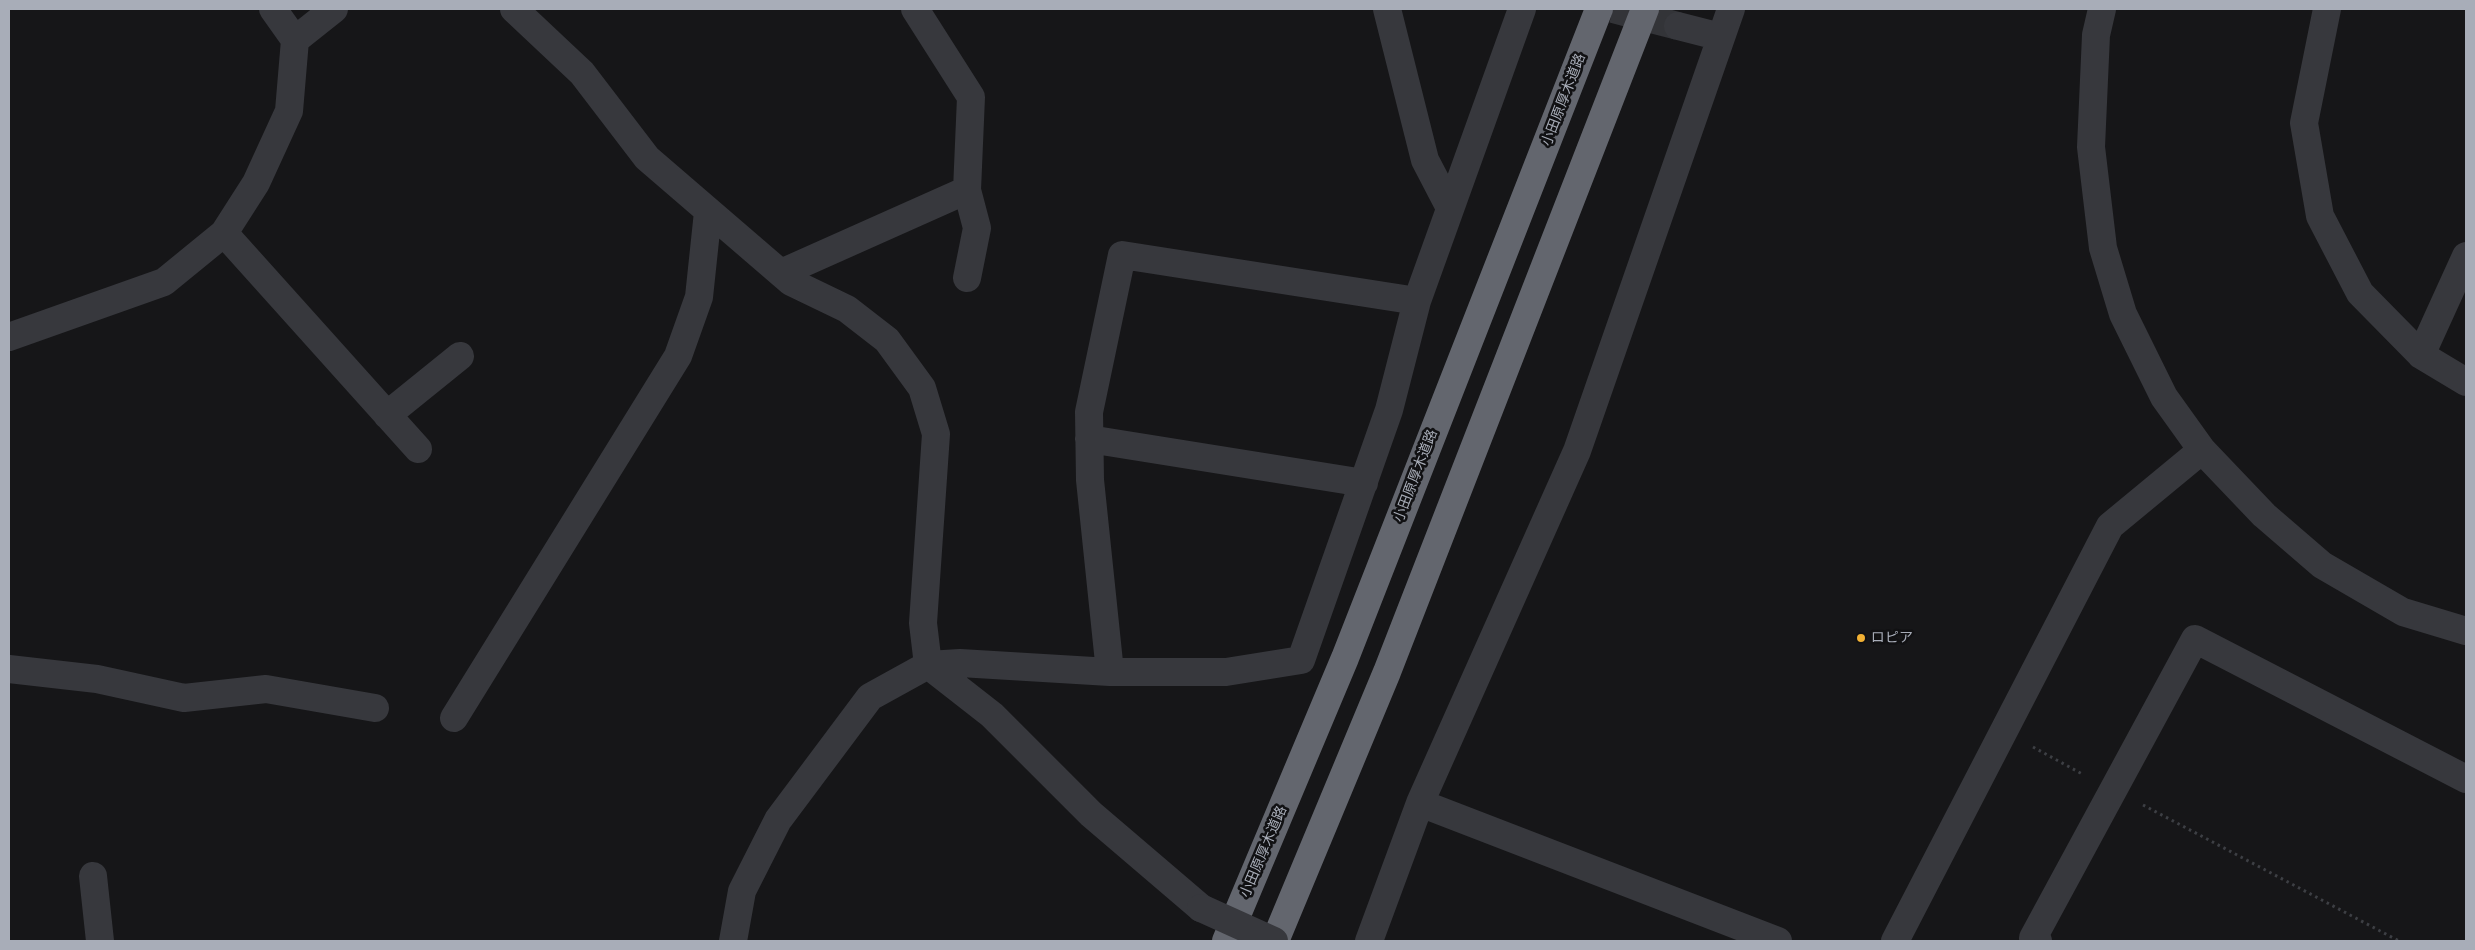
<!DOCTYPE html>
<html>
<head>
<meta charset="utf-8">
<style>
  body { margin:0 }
  #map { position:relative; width:2475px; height:950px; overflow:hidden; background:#161618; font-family:Signika,sans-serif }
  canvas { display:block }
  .frame { position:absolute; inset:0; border:10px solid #a8adb8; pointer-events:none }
</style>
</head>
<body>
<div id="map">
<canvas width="2475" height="950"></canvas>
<div class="frame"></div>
</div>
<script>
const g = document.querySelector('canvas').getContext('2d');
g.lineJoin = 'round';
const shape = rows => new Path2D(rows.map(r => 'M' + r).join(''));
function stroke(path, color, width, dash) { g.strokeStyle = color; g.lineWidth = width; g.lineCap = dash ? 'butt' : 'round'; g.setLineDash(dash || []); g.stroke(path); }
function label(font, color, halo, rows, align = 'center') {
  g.font = font + ' Signika,"Noto Sans JP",sans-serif'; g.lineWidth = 5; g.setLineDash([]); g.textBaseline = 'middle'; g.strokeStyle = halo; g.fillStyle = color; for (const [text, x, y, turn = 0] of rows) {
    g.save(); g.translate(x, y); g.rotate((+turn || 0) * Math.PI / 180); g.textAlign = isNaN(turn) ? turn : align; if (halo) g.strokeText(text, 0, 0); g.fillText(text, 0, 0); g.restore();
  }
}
stroke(shape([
  [1613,9,1678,26]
]), '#333438', 28, [28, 14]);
stroke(shape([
  [2033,747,2084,775],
  [2143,805,2399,941]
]), '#3d3f44', 3, [2.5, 4]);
stroke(shape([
  [514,9,582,73,647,158,791,282,847,309,887,340,922,388,936,434,923,623,928,665,992,715,1091,814,1201,908],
  [1387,9,1425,160,1450,208],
  [2102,9,2096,35,2091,147,2103,248,2123,314,2164,397,2202,450,2264,515,2322,565,2403,612,2466,631],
  [2327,9,2304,123,2320,216,2360,293,2421,355,2466,382],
  [1678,26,1721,37],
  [295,40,334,9],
  [224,233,418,449],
  [781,273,967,190,971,97,915,9],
  [967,278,977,228,967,190],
  [9,337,164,282,224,233,256,183,289,111,295,40,273,9],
  [2421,355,2466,256],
  [387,415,460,356],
  [1089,439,1364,483],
  [9,669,97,679,184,698,266,689,375,708],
  [1110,672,1090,480,1089,412,1122,255,1417,301],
  [454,718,678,356,699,297,708,212],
  [1420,803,1778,941],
  [93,876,100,941],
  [733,941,742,891,778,820,870,697,928,665,960,663,1110,672,1226,672,1301,660,1389,410,1417,301,1522,9],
  [1369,941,1420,803,1577,451,1731,9],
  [1895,941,2110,526,2202,450],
  [2038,941,2033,938,2195,639,2466,779]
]), '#37383d', 28);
stroke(shape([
  [1226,941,1345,658,1599,9],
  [1275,941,1387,672,1645,9]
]), '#63666e', 28);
stroke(shape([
  [1201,908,1274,941]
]), '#37383d', 28);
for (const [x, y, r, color] of [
  [1861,638,5,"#f2b134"]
]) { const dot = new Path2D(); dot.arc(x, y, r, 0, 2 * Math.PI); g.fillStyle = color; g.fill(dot); stroke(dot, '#111113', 2); }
label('14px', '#a8adb8', '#111113', [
  ["小田原厚木道路",1564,100,-69],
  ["小田原厚木道路",1416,476,-69],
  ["小田原厚木道路",1264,852,-67]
]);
label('14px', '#a8adb8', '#111113', [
  ["ロピア",1871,638]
], 'left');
</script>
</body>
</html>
